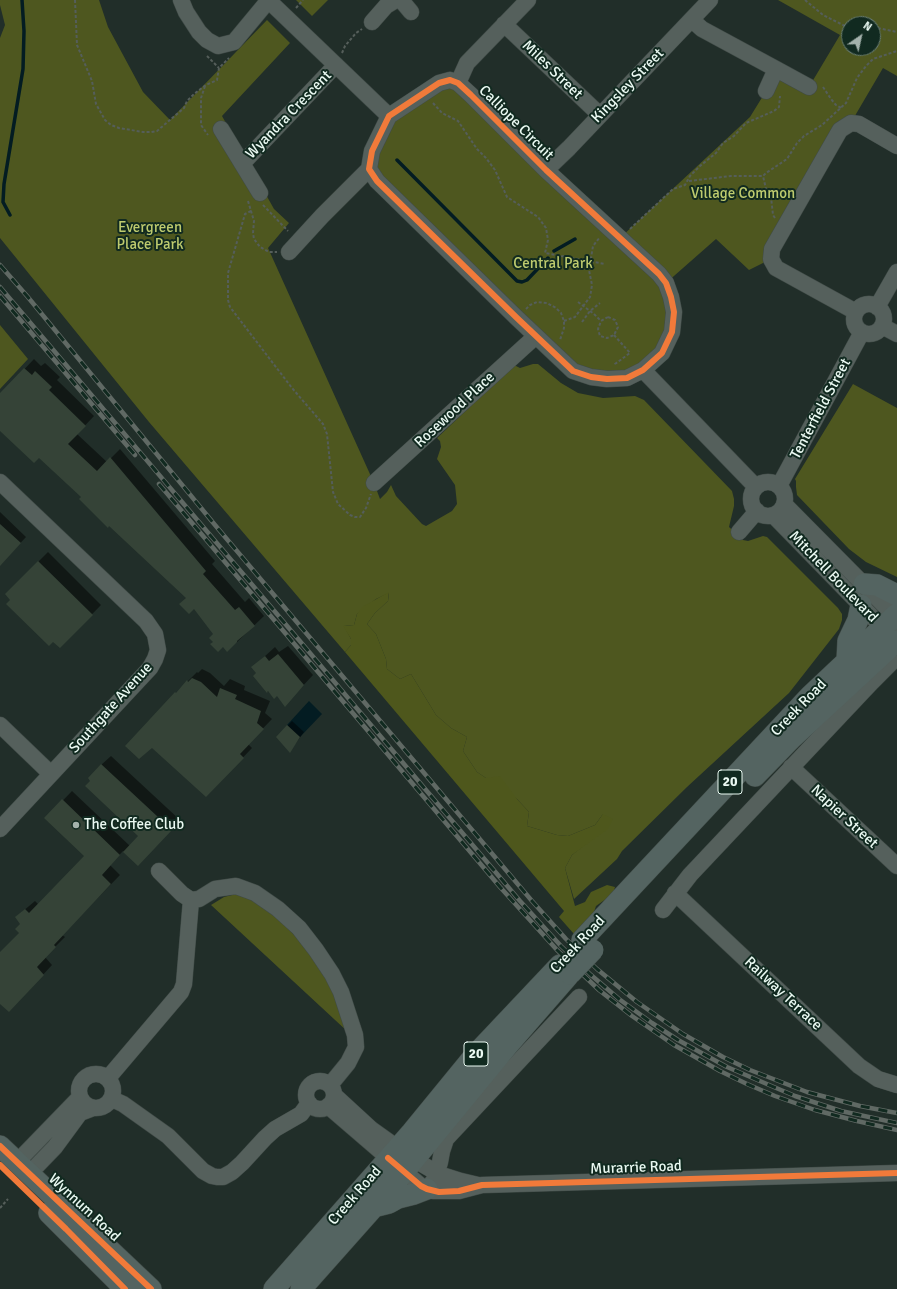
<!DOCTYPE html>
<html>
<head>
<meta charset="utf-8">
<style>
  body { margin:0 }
  #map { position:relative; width:897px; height:1289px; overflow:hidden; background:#212e29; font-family:Signika,sans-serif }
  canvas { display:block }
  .north { position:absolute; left:841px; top:16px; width:40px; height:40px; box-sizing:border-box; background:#112a20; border:1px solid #687d74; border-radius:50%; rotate:34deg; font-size:11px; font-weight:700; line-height:16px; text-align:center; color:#eaf9f2 }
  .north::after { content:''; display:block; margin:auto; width:14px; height:18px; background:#a4b2ac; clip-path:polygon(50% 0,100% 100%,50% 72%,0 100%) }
</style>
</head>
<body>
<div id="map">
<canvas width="897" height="1289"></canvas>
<div class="north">N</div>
</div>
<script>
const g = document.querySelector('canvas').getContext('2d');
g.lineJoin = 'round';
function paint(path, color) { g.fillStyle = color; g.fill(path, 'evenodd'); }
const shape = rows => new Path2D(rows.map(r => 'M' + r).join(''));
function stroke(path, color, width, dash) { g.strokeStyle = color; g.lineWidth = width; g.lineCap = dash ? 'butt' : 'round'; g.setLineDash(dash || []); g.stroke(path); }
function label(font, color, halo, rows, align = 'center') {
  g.font = font + ' Signika,sans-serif'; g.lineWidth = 4; g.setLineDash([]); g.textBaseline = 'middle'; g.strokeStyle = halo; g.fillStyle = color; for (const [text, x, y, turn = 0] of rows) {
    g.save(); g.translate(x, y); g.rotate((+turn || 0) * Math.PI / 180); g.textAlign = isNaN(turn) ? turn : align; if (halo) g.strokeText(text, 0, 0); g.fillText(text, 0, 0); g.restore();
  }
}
paint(shape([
  [0,0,99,0,108,27,143,92,170,120,267,20,290,43,222,116,274,209,289,223,268,248,374,483,380,499,387,492,391,485,396,496,422,524,426,526,452,511,457,504,455,485,437,459,441,447,440,441,437,438,514,365,520,368,533,364,538,364,561,383,578,393,603,398,635,396,644,400,732,491,734,499,734,506,729,527,743,540,748,541,763,536,767,537,838,608,842,614,842,620,839,629,789,693,687,787,622,851,617,859,574,899,565,868,572,855,588,842,603,814,595,825,568,836,557,835,527,826,529,812,517,799,477,772,463,751,467,737,451,728,436,715,411,674,400,679,387,669,386,659,376,634,367,624,375,613,388,601,389,593,376,599,357,614,354,625,344,626,351,639,351,645,345,652,149,422,0,238,0,38,5,25,0,5],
  [296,0,328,0,312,16],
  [778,0,897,0,897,76,883,68,771,259,749,270,716,239,666,283,672,332,643,370,591,377,377,181,372,151,389,116,450,80,620,238,750,117,766,91,776,69,809,87,840,35],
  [849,24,873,24,873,48,849,48],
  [0,325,28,359,0,389],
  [853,384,897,408,897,577,866,562,849,549,797,495,796,487,796,481,795,479],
  [236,894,252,899,269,909,314,955,338,999,348,1032,211,905,224,897]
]), '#4e571f');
paint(shape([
  [389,592,388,601,375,613,367,624,376,634,386,659,387,669,400,679,411,674,436,715,451,728,467,737,463,751,477,772,486,778,500,776,517,799,529,812,527,826,557,835,568,836,595,825,603,814,613,819,608,829,572,855,565,868,575,906,585,902,591,892,607,885,615,887,613,894,596,906,594,912,574,934,559,917,564,911,345,652,351,645,351,639,343,626,354,625,357,614,362,607]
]), '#4e571c');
paint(shape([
  [309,701,322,714,300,737,287,725]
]), '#031c22');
paint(shape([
  [34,359,41,366,45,363,60,377,57,380,94,416,77,434,107,462,120,449,215,561,212,564,245,602,249,598,264,616,237,642,223,646,214,642,214,634,187,598,39,456,0,430,0,395],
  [0,512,26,537,0,565],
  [48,552,101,605,60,647,6,594],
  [288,646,313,675,285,705,277,695,269,691,267,692,257,672,253,667,275,647,279,652],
  [202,669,210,673,224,686,230,679,245,686,244,690,270,701,265,713,272,719,248,744,252,748,215,787,185,684,197,672,198,673],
  [292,721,304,732,290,751,277,737],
  [111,756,180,820,138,865,123,851,110,865,120,875,62,935,65,937,45,957,52,965,18,1002,0,1002,0,954,20,933,22,924,16,917,35,901,39,905,85,856,46,818,72,791,130,846,140,836,101,765]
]), '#0007');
stroke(shape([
  [397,160,517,281,522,282,527,280,548,258],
  [10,215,3,202,4,184,23,69,24,31,22,0],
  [554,251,575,239]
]), '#031c22', 3.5);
paint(shape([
  [24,368,32,375,35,371,52,387,49,390,86,426,68,444,97,471,110,457,206,571,203,574,235,610,239,607,255,626,237,641,237,642,227,652,223,647,218,652,210,644,213,642,209,638,213,634,194,609,189,614,179,604,186,598,109,526,108,528,79,499,81,497,39,458,34,463,0,431,0,393],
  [0,524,21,543,0,566],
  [38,561,93,615,60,648,53,642,49,646,6,604,10,600,5,594],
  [278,654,304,685,285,707,277,696,274,699,268,691,267,693,253,676,256,673,251,667,265,656,269,661],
  [192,678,201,682,217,697,220,688,237,695,235,699,261,711,257,723,264,729,240,754,244,758,206,797,152,748,139,759,125,746,175,692,176,693,187,680,188,682],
  [287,725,300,737,290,753,276,737],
  [101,764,172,830,138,866,123,852,138,836,85,786,90,781,88,778],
  [62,799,120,855,102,875,111,884,54,945,56,947,37,967,44,975,9,1012,0,1004,0,952,19,933,15,929,20,924,15,917,25,909,29,913,84,856,44,818]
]), '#354337');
const minor = shape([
  [181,0,186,12,199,32,207,40,218,46,234,42,268,1],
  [268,0,389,116],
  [401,0,411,12],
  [692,20,702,29,776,69],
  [372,22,386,6,396,0],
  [504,24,600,115],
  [450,80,458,83,471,95,546,170,659,274,666,283,671,297,674,312,672,332,662,353,643,370,627,378,607,379,591,377,573,371,517,318,377,181,369,169,372,151,389,116,439,83,450,80],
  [458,83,467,63,528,0],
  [766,91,776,69,809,87],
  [221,129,260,193],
  [242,164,336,65],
  [546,170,569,148,710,0],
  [289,252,322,216,369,169],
  '854 319a15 15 0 1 1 30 0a15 15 0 1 1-30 0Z',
  [877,307,897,272],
  [856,312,776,268,771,259,772,249,840,130,851,123,859,124,897,146],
  [882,326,897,334],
  [643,370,756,487],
  [0,482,146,621,155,634,158,650,155,659,150,668,0,829],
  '751 499a17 17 0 1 1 34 0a17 17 0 1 1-34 0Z',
  [374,483,536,336],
  [779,486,862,332],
  [784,504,895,616,897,622],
  [773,515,882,627,892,632],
  [739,532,757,511],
  [0,725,51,774],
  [791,767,897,866],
  [159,871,182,894,191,900,199,899,215,889,236,886,255,893,278,909,299,928,316,950,332,974,341,992,355,1035,356,1047,348,1063,330,1085],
  [675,893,859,1066,878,1079,897,1085],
  [663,910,690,875,872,682,892,662],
  '79 1091a17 17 0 1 1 34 0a17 17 0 1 1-34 0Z',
  [108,1078,181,992,184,984,191,900],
  '306 1095a14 14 0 1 1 28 0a14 14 0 1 1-28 0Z',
  [334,1095,371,1129,413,1159,439,1174,461,1181,478,1185],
  [112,1099,123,1104,168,1136,203,1171,212,1176,217,1177,223,1177,232,1172,242,1163,265,1138,275,1129,301,1114,309,1103],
  [328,1106,421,1186,433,1191,459,1191,482,1185,897,1173],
  [17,1162,80,1097],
  [29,1174,55,1147,80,1113,93,1108],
  [427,1189,435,1179,440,1162,442,1151,446,1139,579,997]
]);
const major = shape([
  [864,584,877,585,897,595],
  [847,660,848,641,858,620,861,605],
  [755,776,792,738,897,641],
  [582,940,810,696,897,614],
  [0,1146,151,1289],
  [377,1206,389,1203,398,1198,414,1194,427,1189],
  [49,1213,125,1289],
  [274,1289,412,1132,475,1055,560,965],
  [301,1289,389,1190,508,1045,568,976]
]);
stroke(minor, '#404b47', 17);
stroke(major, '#404b47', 22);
stroke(shape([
  [75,0,77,45,92,81,96,104,105,120,111,125,119,128,143,132,151,132,157,131,184,108,187,101,194,94,206,85,217,80,219,68,229,58],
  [805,0,823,15,849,28],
  [296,8,303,0],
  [873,27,897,32],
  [342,53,345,46,356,33,362,29],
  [207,56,219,68],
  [205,86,201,98,201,125,208,135],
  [823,87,831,99,836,105,841,108],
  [433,103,442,113,458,121,477,149,486,158,495,170,507,197,538,217,546,228,548,240,545,253,605,264],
  [689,181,731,176,763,176],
  [248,201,254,221,253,233,254,239,260,247,269,252,277,252],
  [263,205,288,231],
  [251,211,245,214,228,273,228,300,230,307,292,388,323,424,327,434,333,492,338,504,350,515,355,517,360,517,366,508,371,494],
  [775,218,773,215,771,197,766,189,763,176,766,173,787,159,797,143,804,136,822,125,846,103,857,78,866,66,873,59,897,51],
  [630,229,673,189,685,185,690,176,700,166,716,153,723,143,734,136,746,123,774,111,779,107,780,96],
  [578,302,594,314,601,321],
  [526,309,530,305,537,302,547,303,556,308,561,313,564,321,564,328,560,340],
  [608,317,615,320,618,327,614,335,607,338,600,336,598,329,601,321,608,317],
  [564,321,575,317,590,297,592,285,589,270,593,246,600,237],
  [582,322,590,311,600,303],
  [614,335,630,353,615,364,615,366],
  [0,1208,8,1199]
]), '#555e5a', 2, [3, 2]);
stroke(minor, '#55605c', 16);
stroke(major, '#546461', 21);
const rail = shape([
  [0,265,27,296,215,525,532,901,566,939,597,969,637,1002,683,1034,723,1057,750,1070,807,1092,860,1106,897,1113],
  [0,287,520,901,561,946,591,975,619,999,652,1023,678,1040,727,1067,795,1096,841,1111,897,1123],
  [0,296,135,455],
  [159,484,500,887,557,950,599,990,632,1016,674,1045,720,1071,747,1084,775,1096,815,1110,857,1121,897,1130]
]);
stroke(rail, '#606964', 4.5);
stroke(rail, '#112a20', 3, [9]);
const majorBridge = shape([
  [570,974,593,950]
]);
stroke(majorBridge, '#404b47', 22, []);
stroke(majorBridge, '#546461', 21);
stroke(shape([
  [450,80,458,83,471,95,546,170,659,274,666,283,671,297,674,312,672,332,662,353,643,370,627,378,607,379,591,377,573,371,517,318,377,181,369,169,372,151,389,116,439,83,450,80],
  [0,1146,151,1289],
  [388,1158,421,1186,427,1189,439,1192,459,1191,482,1185,897,1173],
  [0,1165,66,1229,125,1289]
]), '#f17a3a', 6);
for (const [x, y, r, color] of [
  [76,825,4,"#a4b2ac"]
]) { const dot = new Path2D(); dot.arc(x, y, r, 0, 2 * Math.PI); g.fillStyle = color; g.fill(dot); stroke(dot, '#112a20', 1.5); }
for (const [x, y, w] of [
  [730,782,24],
  [476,1054,24]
]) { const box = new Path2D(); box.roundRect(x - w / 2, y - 12, w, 24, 3); g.fillStyle = '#112a20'; g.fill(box); stroke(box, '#eaf9f2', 1); }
label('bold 14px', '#eaf9f2', null, [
  ["20",730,782],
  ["20",476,1054]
]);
label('15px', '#eaf9f2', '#112a20', [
  ["Miles Street",552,70,44],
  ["Kingsley Street",628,86,-46],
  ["Wyandra Crescent",289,115,-46],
  ["Calliope Circuit",516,123,45],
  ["Tenterfield Street",821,409,-62],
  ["Rosewood Place",455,410,-43],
  ["Mitchell Boulevard",833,577,46],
  ["Southgate Avenue",111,708,-48],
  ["Creek Road",799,708,-46],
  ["Napier Street",844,817,43],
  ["Creek Road",578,945,-47],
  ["Railway Terrace",783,994,43],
  ["Murarrie Road",636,1168,-2],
  ["Creek Road",355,1196,-49],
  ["Wynnum Road",84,1208,43]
]);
label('15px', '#becb6e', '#112a20', [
  ["Village Common",743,194],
  ["Evergreen",150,228],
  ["Place Park",150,245],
  ["Central Park",553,264]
]);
label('15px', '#eaf9f2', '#112a20', [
  ["The Coffee Club",84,825]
], 'left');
</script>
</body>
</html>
